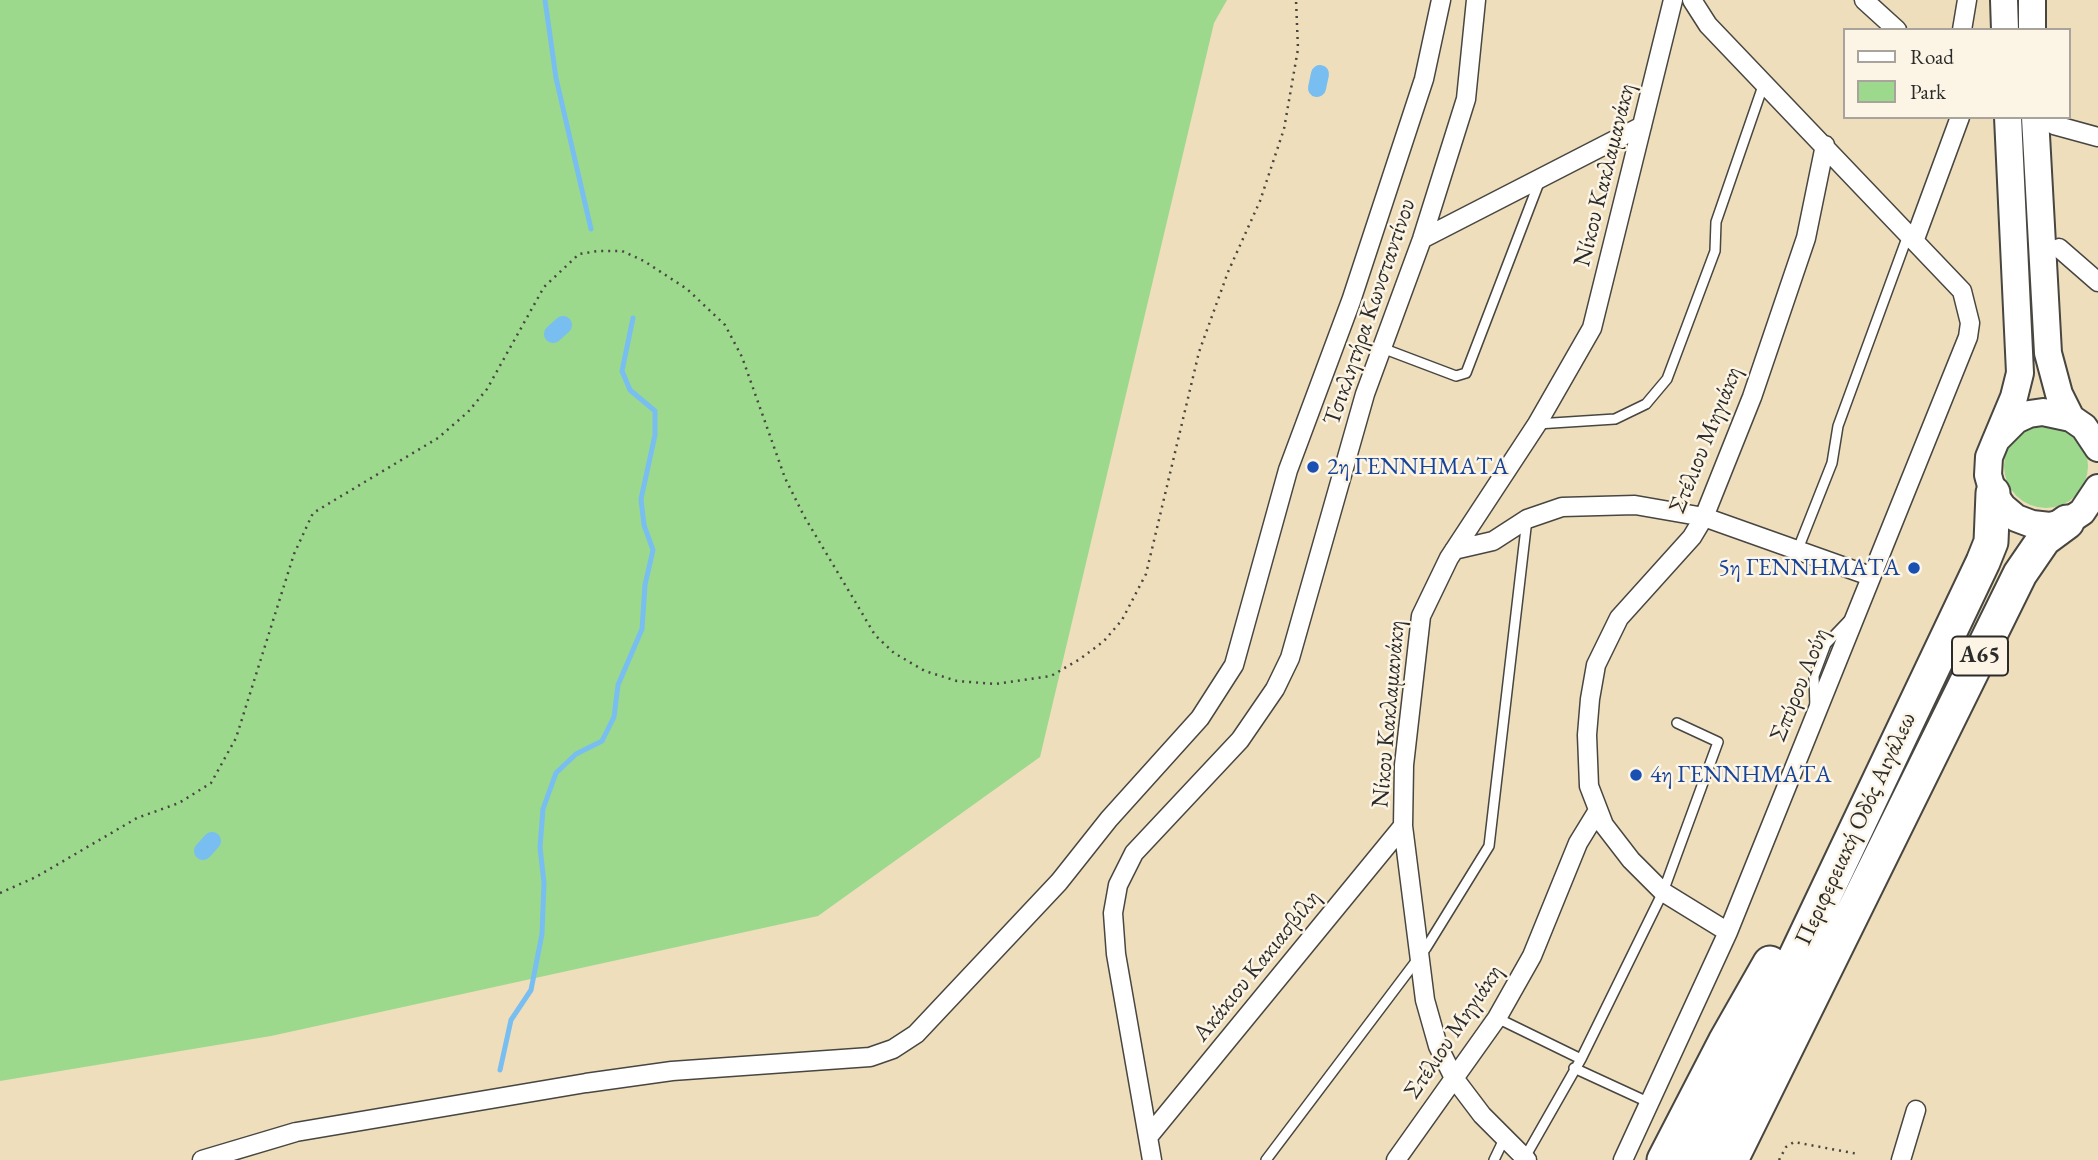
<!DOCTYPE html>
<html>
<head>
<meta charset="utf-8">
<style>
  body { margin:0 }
  #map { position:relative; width:2098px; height:1160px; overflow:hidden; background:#eedebc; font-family:"EB Garamond",serif }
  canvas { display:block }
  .legend { position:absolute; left:1843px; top:28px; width:228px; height:91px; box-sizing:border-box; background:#fcf5e5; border:2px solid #a8a49b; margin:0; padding:9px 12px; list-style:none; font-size:21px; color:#2b2b2b }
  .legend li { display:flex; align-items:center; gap:14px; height:35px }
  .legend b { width:35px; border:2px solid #a8a49b }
</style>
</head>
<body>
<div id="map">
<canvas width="2098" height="1160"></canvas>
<ul class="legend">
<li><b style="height:9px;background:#fff"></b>Road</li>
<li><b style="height:19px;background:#9cd98d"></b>Park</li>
</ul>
</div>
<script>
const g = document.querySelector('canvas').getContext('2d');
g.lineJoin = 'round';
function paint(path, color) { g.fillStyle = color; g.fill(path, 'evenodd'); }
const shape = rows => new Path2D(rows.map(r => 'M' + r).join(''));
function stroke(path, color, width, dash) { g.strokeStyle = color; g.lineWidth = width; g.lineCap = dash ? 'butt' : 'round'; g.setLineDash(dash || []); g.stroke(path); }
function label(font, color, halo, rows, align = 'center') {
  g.font = font + ' "EB Garamond",serif'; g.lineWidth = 5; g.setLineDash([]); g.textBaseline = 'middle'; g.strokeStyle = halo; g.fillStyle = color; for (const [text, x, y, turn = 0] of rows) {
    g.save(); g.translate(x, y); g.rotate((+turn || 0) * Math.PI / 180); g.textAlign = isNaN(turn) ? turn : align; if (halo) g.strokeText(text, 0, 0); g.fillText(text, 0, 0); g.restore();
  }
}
paint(shape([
  [0,0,1227,0,1214,23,1040,757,818,916,271,1036,0,1081],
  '2004 466a42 42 0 1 1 84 0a42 42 0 1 1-84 0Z'
]), '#9cd98d');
stroke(shape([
  [545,0,556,78,591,229],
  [500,1070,511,1020,531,990,542,934,544,883,540,847,543,809,556,773,576,754,602,741,614,717,618,685,642,629,645,585,653,550,644,525,641,499,655,435,655,411,630,390,622,371,633,318]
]), '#79bef0', 5);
stroke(shape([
  [1317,88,1320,74],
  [553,334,563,325],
  [203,851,212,841]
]), '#79bef0', 18);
const lane = shape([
  [1382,348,1456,376,1466,373,1540,180],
  [1537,424,1615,419,1646,404,1667,379,1715,251,1716,222,1764,83],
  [1798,549,1832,463,1838,426,1908,235],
  [1815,708,1814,676,1826,644,1848,621],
  [1497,1018,1581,1059],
  [1574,1068,1650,1103],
  [1524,1159,1581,1059,1663,892,1718,742,1677,723],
  [1266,1160,1426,948,1489,846,1527,519],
  [1494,1160,1505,1137]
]);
const street = shape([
  [1864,0,1897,30],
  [1962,30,1967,0],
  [2054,125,2098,137],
  [1422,239,1642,126],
  [1915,239,1960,117],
  [2059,248,2098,282],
  [1454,550,1493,541,1527,519,1562,507,1635,505,1704,517,1870,576],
  [1728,932,1663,892,1631,860,1604,825,1589,786,1587,735,1590,699,1596,665,1619,618,1692,537,1704,517,1752,397,1806,238,1825,145],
  [1148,1137,1403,826],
  [202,1160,296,1132,586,1083,672,1071,870,1057,893,1049,916,1034,1059,882,1109,819,1200,718,1234,665,1288,470,1351,301,1424,79,1441,0],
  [1152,1160,1116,954,1113,913,1118,885,1134,853,1240,740,1275,689,1290,658,1365,394,1422,239,1466,99,1476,0],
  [1396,1160,1497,1018,1532,956,1578,843,1597,812],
  [1527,1160,1482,1115,1454,1078,1438,1046,1425,1000,1403,826,1404,765,1421,616,1449,558,1537,424,1592,328,1673,0],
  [1623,1160,1728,932,1968,337,1970,323,1962,291,1708,25,1692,0],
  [1901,1160,1916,1110]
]);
const secondary = shape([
  [2004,0,2005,30],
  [2032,0,2032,30],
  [2035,117,2048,353,2059,394,2071,418],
  [1996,440,2014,397,2020,373,2008,117],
  [2098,448,2084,427,2071,418,2043,412,2029,414,2016,420,1996,440,1989,457,1988,475,1993,493,2003,507,2016,518,2032,524,2050,526,2067,522,2082,512,2098,488]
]);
const highway = shape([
  [1664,1160,1725,1042,1770,963],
  [1699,1160,1983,562,1991,542,1993,493],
  [1731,1160,2020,574,2044,539,2067,522]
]);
stroke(lane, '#484641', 12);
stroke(street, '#484641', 21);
stroke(secondary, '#484641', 30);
stroke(highway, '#484641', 37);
stroke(shape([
  [0,893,36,877,137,818,179,803,211,783,236,738,294,554,313,513,438,438,468,412,487,389,544,287,579,254,598,251,622,251,644,261,687,289,725,325,742,357,785,478,804,516,875,635,894,653,925,671,957,681,996,684,1051,676,1080,659,1104,641,1122,620,1146,574,1199,352,1228,272,1260,201,1284,129,1298,49,1296,0],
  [1779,1160,1786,1147,1794,1142,1858,1154]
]), '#484641', 2.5, [2, 5]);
stroke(lane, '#fff', 9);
stroke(street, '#fff', 18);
stroke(secondary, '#fff', 26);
stroke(highway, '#fff', 33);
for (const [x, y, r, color] of [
  [1313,467,7,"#1a4fb4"],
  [1914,568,7,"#1a4fb4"],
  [1636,775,7,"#1a4fb4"]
]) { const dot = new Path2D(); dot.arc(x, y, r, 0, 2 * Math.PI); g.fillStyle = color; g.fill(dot); stroke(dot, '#fcf5e5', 2.5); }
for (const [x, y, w] of [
  [1980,656,56]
]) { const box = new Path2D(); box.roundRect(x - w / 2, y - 19.5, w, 39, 5); g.fillStyle = '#fcf5e5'; g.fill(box); stroke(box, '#2b2b2b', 2); }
label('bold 23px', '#2b2b2b', null, [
  ["Α65",1980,656]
]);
label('24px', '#2b2b2b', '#fcf5e5', [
  ["Νίκου Κακλαμανάκη",1605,175,-76],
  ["Τσικλητήρα Κωνσταντίνου",1370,312,-71],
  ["Στέλιου Μηγιάκη",1706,440,-68],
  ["Σπύρου Λούη",1800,685,-68],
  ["Νίκου Κακλαμανάκη",1389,714,-85],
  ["Περιφερειακή Οδός Αιγάλεω",1856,829,-65],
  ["Ακάκιου Κακιασβίλη",1257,966,-51],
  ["Στέλιου Μηγιάκη",1454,1032,-56]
]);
label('24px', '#164399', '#fcf5e5', [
  ["2η ΓΕΝΝΗΜΑΤΑ",1327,467],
  ["5η ΓΕΝΝΗΜΑΤΑ",1900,568,"right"],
  ["4η ΓΕΝΝΗΜΑΤΑ",1650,775]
], 'left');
</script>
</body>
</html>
